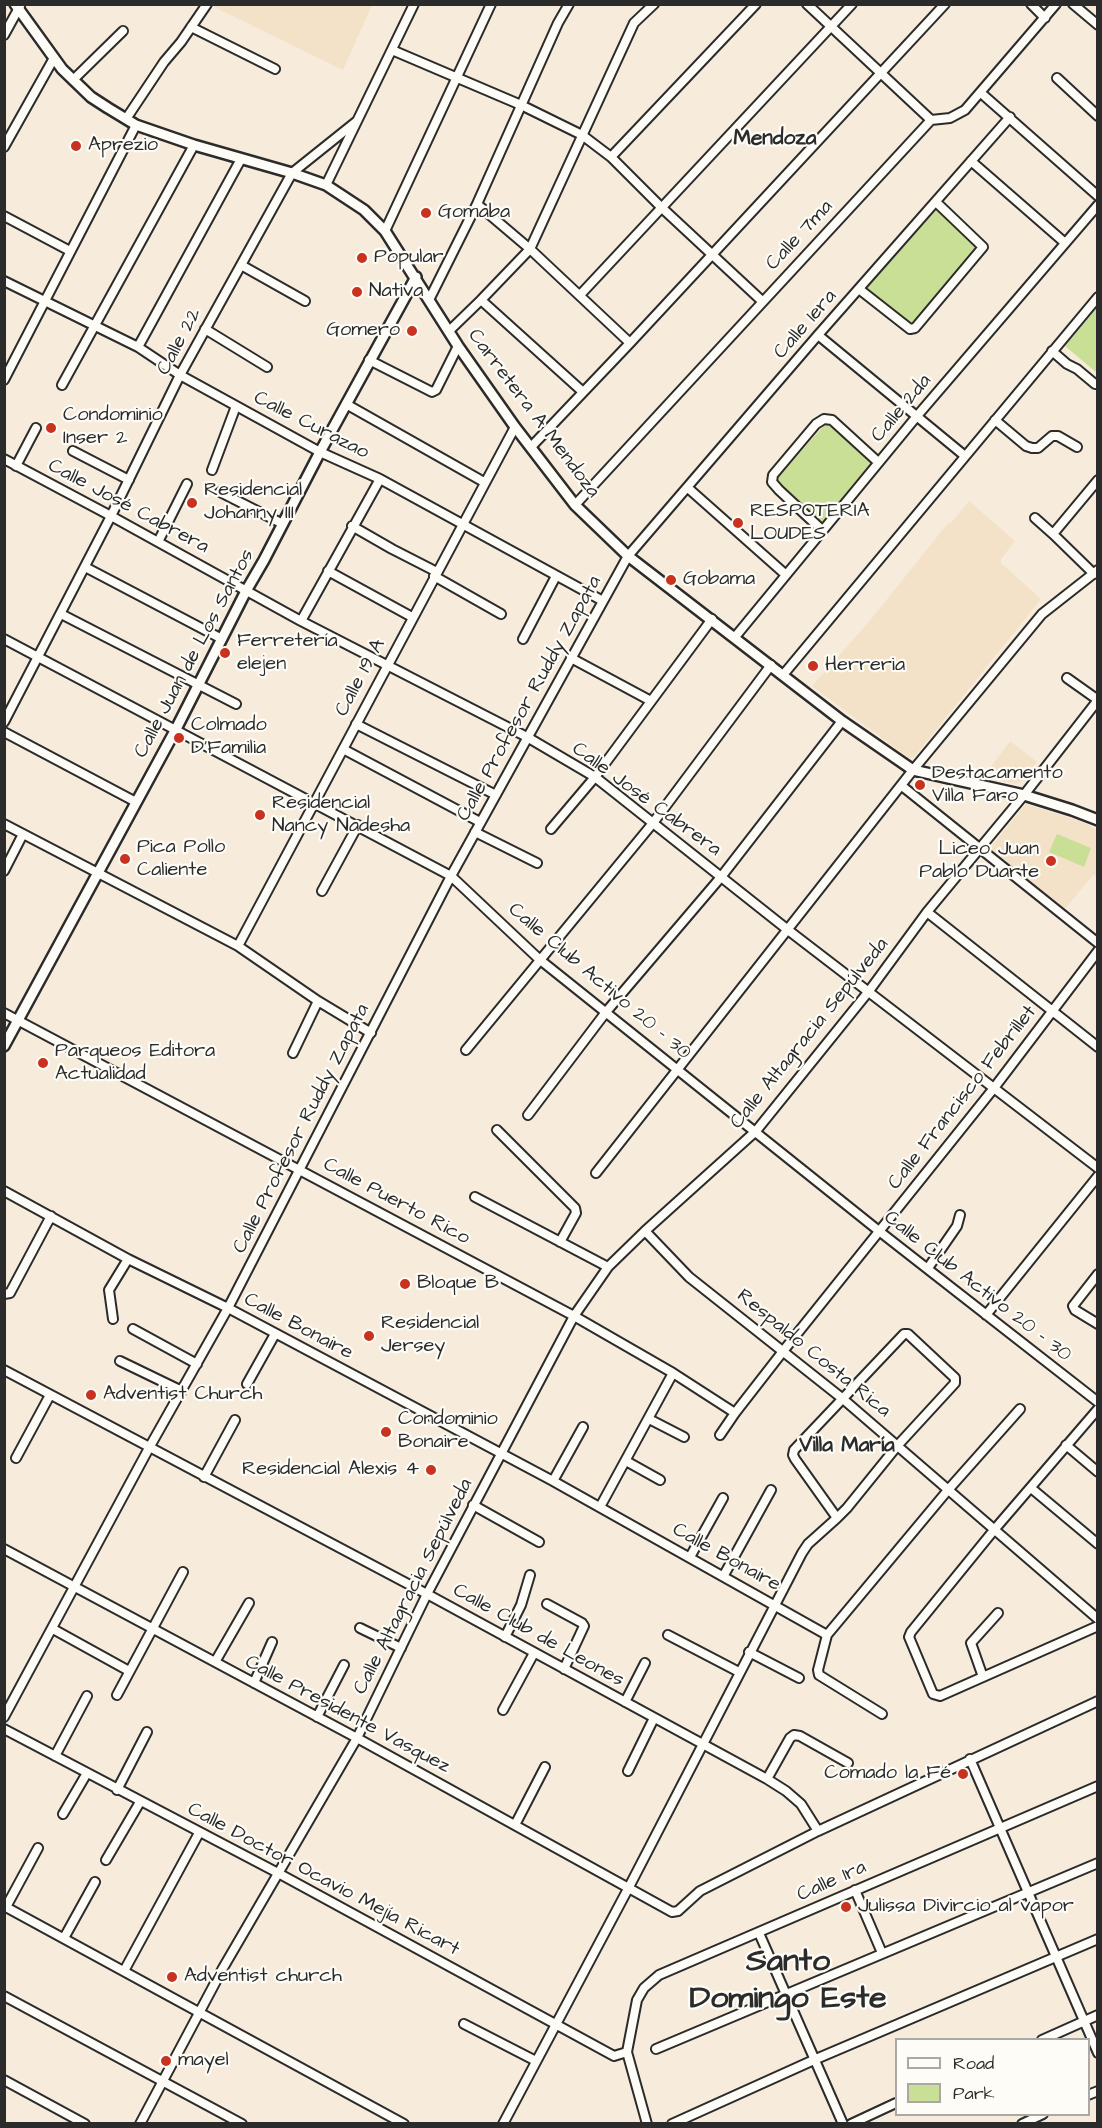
<!DOCTYPE html>
<html>
<head>
<meta charset="utf-8">
<style>
  body { margin:0 }
  #map { position:relative; width:1102px; height:2128px; overflow:hidden; background:#f7ecdb; font-family:"Architects Daughter",sans-serif }
  canvas { display:block }
  .frame { position:absolute; inset:0; border:6px solid #2b2b2b; pointer-events:none }
  .legend { position:absolute; left:895px; top:2038px; width:195px; height:78px; box-sizing:border-box; background:#fdfcf7; border:2px solid #a9a8a5; margin:0; padding:8px 10px; list-style:none; font-size:18px; color:#2b2b2b }
  .legend li { display:flex; align-items:center; gap:12px; height:30px }
  .legend b { width:30px; border:2px solid #a9a8a5 }
</style>
</head>
<body>
<div id="map">
<canvas width="1102" height="2128"></canvas>
<div class="frame"></div>
<ul class="legend">
<li><b style="height:8px;background:#fdfcf7"></b>Road</li>
<li><b style="height:16px;background:#c8df95"></b>Park</li>
</ul>
</div>
<script>
const g = document.querySelector('canvas').getContext('2d');
g.lineJoin = 'round';
function paint(path, color) { g.fillStyle = color; g.fill(path, 'evenodd'); }
const shape = rows => new Path2D(rows.map(r => 'M' + r).join(''));
function stroke(path, color, width, dash) { g.strokeStyle = color; g.lineWidth = width; g.lineCap = dash ? 'butt' : 'round'; g.setLineDash(dash || []); g.stroke(path); }
function label(font, color, halo, rows, align = 'center') {
  g.font = font + ' "Architects Daughter",sans-serif'; g.lineWidth = 4.5; g.setLineDash([]); g.textBaseline = 'middle'; g.strokeStyle = halo; g.fillStyle = color; for (const [text, x, y, turn = 0] of rows) {
    g.save(); g.translate(x, y); g.rotate((+turn || 0) * Math.PI / 180); g.textAlign = isNaN(turn) ? turn : align; if (halo) g.strokeText(text, 0, 0); g.fillText(text, 0, 0); g.restore();
  }
}
paint(shape([
  [215,5,215,4,372,5,343,70,214,7],
  [969,501,1015,541,1001,559,1001,563,1041,599,915,756,909,758,812,686,872,618,948,523,951,523],
  [1010,741,1037,762,1024,780,1016,784,984,776],
  [1026,804,1083,822,1097,830,1097,877,1094,874,1064,910,990,848]
]), '#f3e1c8');
paint(shape([
  [939,207,980,247,913,324,866,288],
  [1097,308,1097,373,1065,346],
  [827,422,872,462,822,522,775,481],
  [1057,834,1091,848,1084,867,1049,852]
]), '#c8df95');
const minor = shape([
  [807,4,931,120],
  [1031,4,1045,18],
  [1073,4,1098,25],
  [191,27,275,69],
  [4,35,20,6],
  [392,50,521,105,582,135,611,157,661,207,762,301],
  [1057,78,1098,116],
  [73,80,123,31],
  [981,93,1098,196],
  [126,119,164,62,181,42,207,4],
  [4,147,54,58],
  [611,157,756,4],
  [971,161,1064,242],
  [326,185,414,4],
  [477,204,530,249,630,343],
  [4,216,70,251],
  [385,231,491,4],
  [241,265,305,301],
  [4,281,138,347,180,375,320,452,380,479,603,601],
  [859,289,910,329,915,328,983,247,936,202],
  [580,295,852,4],
  [429,300,477,204,558,23,569,4],
  [481,300,583,392],
  [205,329,267,367],
  [449,331,481,300,530,249,634,23,654,4],
  [818,335,965,456],
  [138,347,241,159],
  [1052,351,1067,364,1077,369,1095,384],
  [369,360,432,392,436,390,458,346],
  [4,380,136,125],
  [62,385,194,145],
  [346,404,484,482],
  [995,420,1026,446,1032,448,1038,448,1052,436,1058,436,1077,447],
  [531,447,630,343,945,4],
  [73,451,129,480],
  [4,459,111,516,301,621,527,737,595,777,788,930,1098,1168],
  [16,466,36,428],
  [212,470,236,406],
  [688,488,785,574],
  [220,492,283,524],
  [575,505,931,120,950,118,965,110,1056,4],
  [1035,518,1053,534],
  [352,526,392,549,437,572],
  [822,530,779,490,772,482,773,475,816,424,824,419,832,420,878,462],
  [158,542,187,484],
  [85,567,222,639],
  [328,571,412,617],
  [1094,574,1053,534,1098,480],
  [434,576,501,614],
  [61,614,236,704],
  [301,621,380,479],
  [735,637,917,416,1098,205],
  [4,639,451,876,539,959,879,1231,1098,1402],
  [523,639,556,576],
  [571,658,651,701],
  [783,675,1098,297],
  [1067,678,1098,700],
  [4,722,111,516,180,375,292,173,357,121],
  [356,724,496,795],
  [4,732,136,802],
  [343,749,480,822],
  [902,786,1098,943],
  [4,824,238,946,318,1001,371,1033],
  [551,829,595,777,712,619],
  [475,832,537,863],
  [4,871,23,834],
  [322,891,358,825],
  [927,912,1098,1047],
  [238,946,515,427],
  [4,1013,574,1316,673,1373,735,1413],
  [466,1050,653,823,771,665],
  [293,1053,318,1001],
  [528,1115,606,1012,721,877,842,721],
  [497,1130,575,1208,576,1213,560,1242],
  [596,1173,913,770,1042,614,1098,570],
  [4,1191,128,1259,228,1308,553,1481,827,1635],
  [475,1197,608,1267],
  [645,1231,689,1277,843,1399,1098,1619],
  [928,1268,957,1226,960,1215],
  [1098,1274,1073,1306,1075,1310,1098,1324],
  [4,1294,10,1293,51,1216],
  [986,1315,1098,1176],
  [113,1319,109,1290,128,1259],
  [133,1329,197,1364],
  [120,1361,182,1391],
  [4,1370,427,1594,767,1779,786,1791,801,1804,818,1831],
  [247,1384,275,1334],
  [1098,1409,994,1530,911,1632,909,1637,933,1694,940,1696,1098,1626],
  [649,1419,684,1437],
  [720,1435,735,1413,784,1350,994,1088,1098,951],
  [1066,1445,1098,1472],
  [16,1458,50,1395],
  [626,1461,660,1480],
  [204,1477,235,1420],
  [553,1481,583,1427],
  [1031,1488,1098,1544],
  [473,1505,539,1542],
  [600,1507,673,1373],
  [4,1549,357,1738,672,1912,678,1911,700,1891,818,1831,1098,1701],
  [690,1557,723,1498],
  [724,1575,771,1490],
  [547,1604,582,1623,584,1626,564,1669],
  [360,1628,401,1648],
  [53,1629,129,1671],
  [668,1635,739,1672],
  [505,1637,521,1605,530,1575],
  [749,1652,799,1678],
  [215,1662,249,1603],
  [983,1677,971,1643,998,1613],
  [254,1683,272,1642],
  [117,1695,183,1572],
  [625,1702,645,1663],
  [503,1710,534,1653],
  [882,1714,819,1675,818,1670,827,1635,948,1490,1020,1409],
  [4,1717,149,1448,228,1308,451,876,628,556,818,335,1010,117],
  [317,1717,344,1665],
  [4,1729,278,1873,614,2056,627,2052],
  [55,1756,87,1696],
  [970,1759,1098,2053],
  [628,1771,654,1718],
  [767,1779,790,1738,794,1735,800,1736,848,1763],
  [117,1790,147,1732],
  [63,1814,87,1773],
  [515,1825,545,1767],
  [106,1860,140,1802],
  [855,1890,882,1953],
  [4,1906,404,2124],
  [6,1907,38,1848],
  [759,1933,843,2124],
  [64,1938,95,1882],
  [124,1971,199,1833],
  [4,1996,242,2124],
  [464,2024,536,2061],
  [1042,2040,1098,2015],
  [656,2049,1098,1863],
  [4,2080,85,2124],
  [1088,2095,1098,2091],
  [140,2124,223,1968,357,1738,427,1594,574,1316,608,1267,645,1231,756,1131,869,991,927,912,1024,795,1098,700],
  [503,2124,629,1887,802,1553,808,1544,837,1518,847,1508,898,1445,955,1383,955,1378,908,1334,904,1334,794,1450,793,1455,795,1459,837,1518],
  [647,2124,627,2052,637,2000,644,1988,659,1975,1098,1786],
  [672,2124,816,2059,1098,1939],
  [851,2124,896,2103],
  [1022,2124,1043,2114]
]);
const tertiary = shape([
  [15,4,62,69,91,97,108,108,136,125,194,145,292,173,326,185,364,210,385,231,458,346,515,427,575,505,628,556,842,721,913,770,1024,795,1072,810,1098,820],
  [4,1046,176,729,246,591,264,560,320,452,416,277]
]);
stroke(minor, '#2b2b2b', 12);
stroke(tertiary, '#2b2b2b', 14);
stroke(minor, '#fdfcf7', 8);
stroke(tertiary, '#fdfcf7', 9);
for (const [x, y, r, color] of [
  [76,146,6,"#c8321e"],
  [426,213,6,"#c8321e"],
  [362,258,6,"#c8321e"],
  [357,292,6,"#c8321e"],
  [412,331,6,"#c8321e"],
  [51,428,6,"#c8321e"],
  [192,503,6,"#c8321e"],
  [738,523,6,"#c8321e"],
  [671,580,6,"#c8321e"],
  [225,653,6,"#c8321e"],
  [813,666,6,"#c8321e"],
  [179,738,6,"#c8321e"],
  [920,785,6,"#c8321e"],
  [260,815,6,"#c8321e"],
  [125,859,6,"#c8321e"],
  [1051,861,6,"#c8321e"],
  [43,1063,6,"#c8321e"],
  [405,1284,6,"#c8321e"],
  [369,1336,6,"#c8321e"],
  [91,1395,6,"#c8321e"],
  [386,1432,6,"#c8321e"],
  [431,1470,6,"#c8321e"],
  [963,1774,6,"#c8321e"],
  [846,1907,6,"#c8321e"],
  [172,1977,6,"#c8321e"],
  [166,2061,6,"#c8321e"]
]) { const dot = new Path2D(); dot.arc(x, y, r, 0, 2 * Math.PI); g.fillStyle = color; g.fill(dot); stroke(dot, '#fdfcf7', 2); }
label('20px', '#2b2b2b', '#fdfcf7', [
  ["Aprezio",88,146],
  ["Gomaba",438,213],
  ["Popular",374,258],
  ["Nativa",369,292],
  ["Gomero",400,331,"right"],
  ["Condominio",63,416],
  ["Inser 2",63,439],
  ["Residencial",204,491],
  ["Johanny III",204,514],
  ["RESPOTERIA",750,512],
  ["LOUDES",750,535],
  ["Gobama",683,580],
  ["Ferretería",237,642],
  ["elejen",237,665],
  ["Herreria",825,666],
  ["Colmado",191,726],
  ["D'Familia",191,749],
  ["Destacamento",932,774],
  ["Villa Faro",932,797],
  ["Residencial",272,804],
  ["Nancy Nadesha",272,827],
  ["Pica Pollo",137,848],
  ["Caliente",137,871],
  ["Liceo Juan",1039,850,"right"],
  ["Pablo Duarte",1039,873,"right"],
  ["Parqueos Editora",55,1052],
  ["Actualidad",55,1075],
  ["Bloque B",417,1284],
  ["Residencial",381,1324],
  ["Jersey",381,1347],
  ["Adventist Church",103,1395],
  ["Condominio",398,1420],
  ["Bonaire",398,1443],
  ["Residencial Alexis 4",419,1470,"right"],
  ["Comado la Fé",951,1774,"right"],
  ["Julissa Divircio al vapor",858,1907],
  ["Adventist church",184,1977],
  ["mayel",178,2061]
], 'left');
label('20px', '#2b2b2b', '#fdfcf7', [
  ["Calle 7ma",800,236,-47],
  ["Calle 1era",806,325,-49],
  ["Calle 22",180,342,-62],
  ["Calle 2da",902,409,-50],
  ["Carretera A Mendoza",533,414,53],
  ["Calle Curazao",311,426,27],
  ["Calle José Cabrera",128,507,28],
  ["Calle Juan de Los Santos",195,654,-62],
  ["Calle 19 A",361,678,-62],
  ["Calle Profesor Ruddy Zapata",530,699,-61],
  ["Calle José Cabrera",646,800,36],
  ["Calle Club Activo 20 - 30",599,982,40],
  ["Calle Altagracia Sepúlveda",810,1034,-51],
  ["Calle Francisco Febrillet",963,1098,-52],
  ["Calle Profesor Ruddy Zapata",302,1129,-63],
  ["Calle Puerto Rico",396,1202,28],
  ["Calle Club Activo 20 - 30",977,1287,38],
  ["Calle Bonaire",298,1327,28],
  ["Respaldo Costa Rica",813,1354,39],
  ["Calle Bonaire",726,1558,29],
  ["Calle Altagracia Sepúlveda",414,1587,-63],
  ["Calle Club de Leones",538,1636,29],
  ["Calle Presidente Vasquez",347,1715,28],
  ["Calle Doctor Ocavio Mejía Ricart",323,1880,28],
  ["Calle 1ra",832,1882,-24]
]);
label('bold 21px', '#2b2b2b', '#fdfcf7', [
  ["Mendoza",775,140],
  ["Villa María",847,1447]
]);
label('bold 32px', '#2b2b2b', '#fdfcf7', [
  ["Santo",788,1963],
  ["Domingo Este",788,2000]
]);
</script>
</body>
</html>
